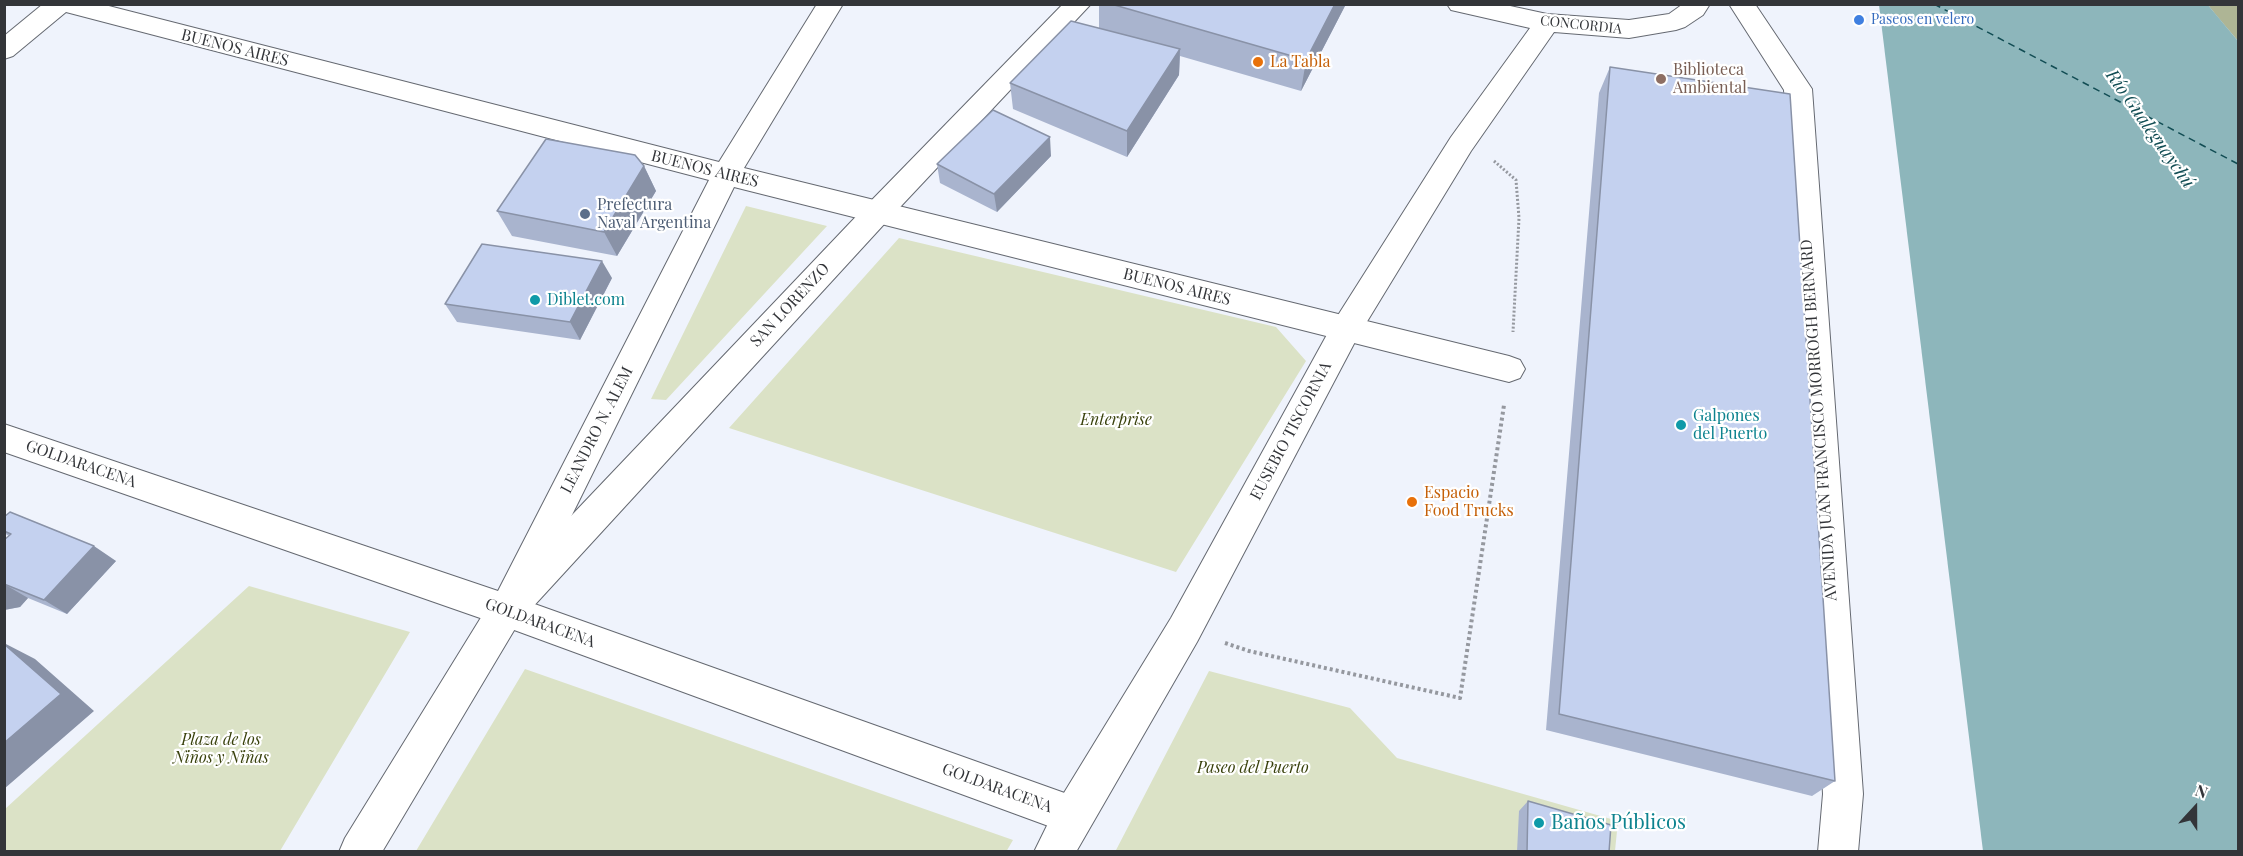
<!DOCTYPE html>
<html>
<head>
<meta charset="utf-8">
<style>
  body { margin:0 }
  #map { position:relative; width:2243px; height:856px; overflow:hidden; background:#eff3fc; font-family:"Playfair Display",serif }
  canvas { display:block }
  .frame { position:absolute; inset:0; border:6px solid #333539; pointer-events:none }
  .north { position:absolute; left:2165px; top:778px; width:60px; height:60px; -webkit-text-stroke:4px #fff; paint-order:stroke; rotate:21deg; font-size:16px; font-weight:700; line-height:24px; text-align:center; color:#333539 }
  .north::after { content:''; display:block; margin:auto; width:21px; height:27px; background:#333539; clip-path:polygon(50% 0,100% 100%,50% 72%,0 100%) }
</style>
</head>
<body>
<div id="map">
<canvas width="2243" height="856"></canvas>
<div class="frame"></div>
<div class="north">N</div>
</div>
<script>
const g = document.querySelector('canvas').getContext('2d');
g.lineJoin = 'round';
function paint(path, color) { g.fillStyle = color; g.fill(path, 'evenodd'); }
const shape = rows => new Path2D(rows.map(r => 'M' + r).join(''));
function stroke(path, color, width, dash) { g.strokeStyle = color; g.lineWidth = width; g.lineCap = dash ? 'butt' : 'round'; g.setLineDash(dash || []); g.stroke(path); }
function label(font, color, halo, rows, align = 'center') {
  g.font = font + ' "Playfair Display",serif'; g.lineWidth = 4.5; g.setLineDash([]); g.textBaseline = 'middle'; g.strokeStyle = halo; g.fillStyle = color; for (const [text, x, y, turn = 0] of rows) {
    g.save(); g.translate(x, y); g.rotate((+turn || 0) * Math.PI / 180); g.textAlign = isNaN(turn) ? turn : align; if (halo) g.strokeText(text, 0, 0); g.fillText(text, 0, 0); g.restore();
  }
}
paint(shape([
  [746,206,827,226,666,400,651,399],
  [899,238,1276,327,1306,361,1176,572,729,428],
  [249,586,410,632,280,851,5,851,5,809],
  [525,669,1013,840,1006,852,416,851],
  [1209,671,1350,708,1397,758,1618,821,1615,851,1115,852]
]), '#dbe2c6');
paint(shape([
  [2208,5,2238,5,2238,41,2216,15]
]), '#aeb595');
paint(shape([
  [1879,5,2208,5,2238,41,2238,851,1983,851]
]), '#8db6bb');
stroke(shape([
  [1934,4,2238,164]
]), '#124d54', 1.5, [7, 5]);
const minor = shape([
  [43,4,101,4,719,162,817,4,843,4,744,168,1509,356,1520,360,1525,369,1520,378,1509,382,734,187,529,602,1087,801,1093,815,1087,829,1073,835,506,627,4,452,4,424,498,591,709,180,66,12,13,56,4,59,4,36,43,4],
  [1729,4,1755,4,1812,89,1863,794,1858,852,1818,852,1823,794,1784,90,1729,4]
]);
const major = shape([
  [1063,4,1091,4,887,221,519,622,382,852,339,852,345,838,493,598,867,205,1063,4],
  [1447,4,1501,4,1547,14,1629,20,1669,14,1683,4,1710,4,1703,15,1685,27,1676,30,1629,38,1554,32,1471,151,1357,338,1197,642,1076,852,1034,852,1059,801,1171,618,1335,320,1451,137,1530,28,1451,10,1447,4]
]);
stroke(minor, '#656971', 2);
stroke(major, '#656971', 2);
stroke(shape([
  [1494,161,1516,180,1519,218,1513,332]
]), '#95989f', 3, [2, 2]);
stroke(shape([
  [1225,643,1249,651,1460,698,1504,405]
]), '#95989f', 4, [3, 3]);
paint(minor, '#fff');
paint(major, '#fff');
paint(shape([
  [1099,4,1346,4,1301,91,1180,56,1179,75,1127,157,1013,109,1010,83,1099,28],
  [1610,67,1835,781,1812,796,1546,730,1599,93],
  [1051,156,997,212,940,183,937,164],
  [644,166,656,191,617,256,512,236,497,211],
  [612,278,580,340,457,322,445,304],
  [4,517,116,561,67,614,28,598,20,607,4,610,9,536,4,533],
  [1528,801,1609,852,1517,852,1519,811]
]), '#a9b4ce');
paint(shape([
  [1335,4,1346,4,1301,91,1306,60],
  [1180,49,1179,75,1127,157,1127,131],
  [1050,137,1051,156,997,212,994,194],
  [644,166,656,191,617,256,604,232],
  [602,261,612,278,580,340,570,322],
  [94,546,116,561,67,614,44,600],
  [4,584,28,598,20,607,4,610],
  [4,643,35,659,94,711,4,789]
]), '#8992a7');
const building = shape([
  [1111,4,1335,4,1306,60,1111,4],
  [1071,21,1180,49,1127,131,1010,83,1071,21],
  [1610,67,1790,94,1835,781,1559,714,1610,67],
  [993,110,1050,137,994,194,937,164,993,110],
  [546,139,635,155,644,166,604,232,497,211,546,139],
  [482,244,602,261,570,322,445,304,482,244],
  [10,512,94,546,44,600,4,584,4,540,11,534,4,531,4,517,10,512],
  [4,644,61,694,4,743,4,644],
  [1528,801,1611,825,1609,852,1527,852,1528,801]
]);
paint(building, '#c4d1ef');
stroke(building, '#8992a7', 1.5);
for (const [x, y, r, color] of [
  [1859,20,6,"#3f7fe0"],
  [1258,62,6,"#e8710a"],
  [1661,79,6,"#8d6e63"],
  [585,214,6,"#5c6f8a"],
  [535,300,6,"#0f9aa8"],
  [1681,425,6,"#0f9aa8"],
  [1412,502,6,"#e8710a"],
  [1539,823,6,"#0f9aa8"]
]) { const dot = new Path2D(); dot.arc(x, y, r, 0, 2 * Math.PI); g.fillStyle = color; g.fill(dot); stroke(dot, '#fff', 2); }
label('14px', '#366cbe', '#fff', [
  ["Paseos en velero",1871,20]
], 'left');
label('14px', '#333539', '#fff', [
  ["CONCORDIA",1581,25,6]
]);
label('16px', '#333539', '#fff', [
  ["BUENOS AIRES",235,48,14],
  ["BUENOS AIRES",705,169,14],
  ["BUENOS AIRES",1177,287,14],
  ["SAN LORENZO",790,305,-47],
  ["AVENIDA JUAN FRANCISCO MORROGH BERNARD",1819,420,-94],
  ["LEANDRO N. ALEM",597,430,-63],
  ["EUSEBIO TISCORNIA",1291,431,-62],
  ["GOLDARACENA",81,464,19],
  ["GOLDARACENA",540,623,20],
  ["GOLDARACENA",997,788,20]
]);
label('16px', '#c56008', '#fff', [
  ["La Tabla",1270,62],
  ["Espacio",1424,493],
  ["Food Trucks",1424,511]
], 'left');
label('16px', '#785e54', '#fff', [
  ["Biblioteca",1673,70],
  ["Ambiental",1673,88]
], 'left');
label('16px', '#4e5e75', '#fff', [
  ["Prefectura",597,205],
  ["Naval Argentina",597,223]
], 'left');
label('16px', '#0d838f', '#fff', [
  ["Diblet.com",547,300],
  ["Galpones",1693,416],
  ["del Puerto",1693,434]
], 'left');
label('italic 16px', '#38400b', '#fff', [
  ["Enterprise",1116,420],
  ["Plaza de los",221,740],
  ["Niños y Niñas",221,758],
  ["Paseo del Puerto",1253,768]
]);
label('italic 18px', '#124d54', '#fff', [
  ["Río Gualeguaychú",2150,129,55]
]);
label('20px', '#0d838f', '#fff', [
  ["Baños Públicos",1551,823]
], 'left');
</script>
</body>
</html>
